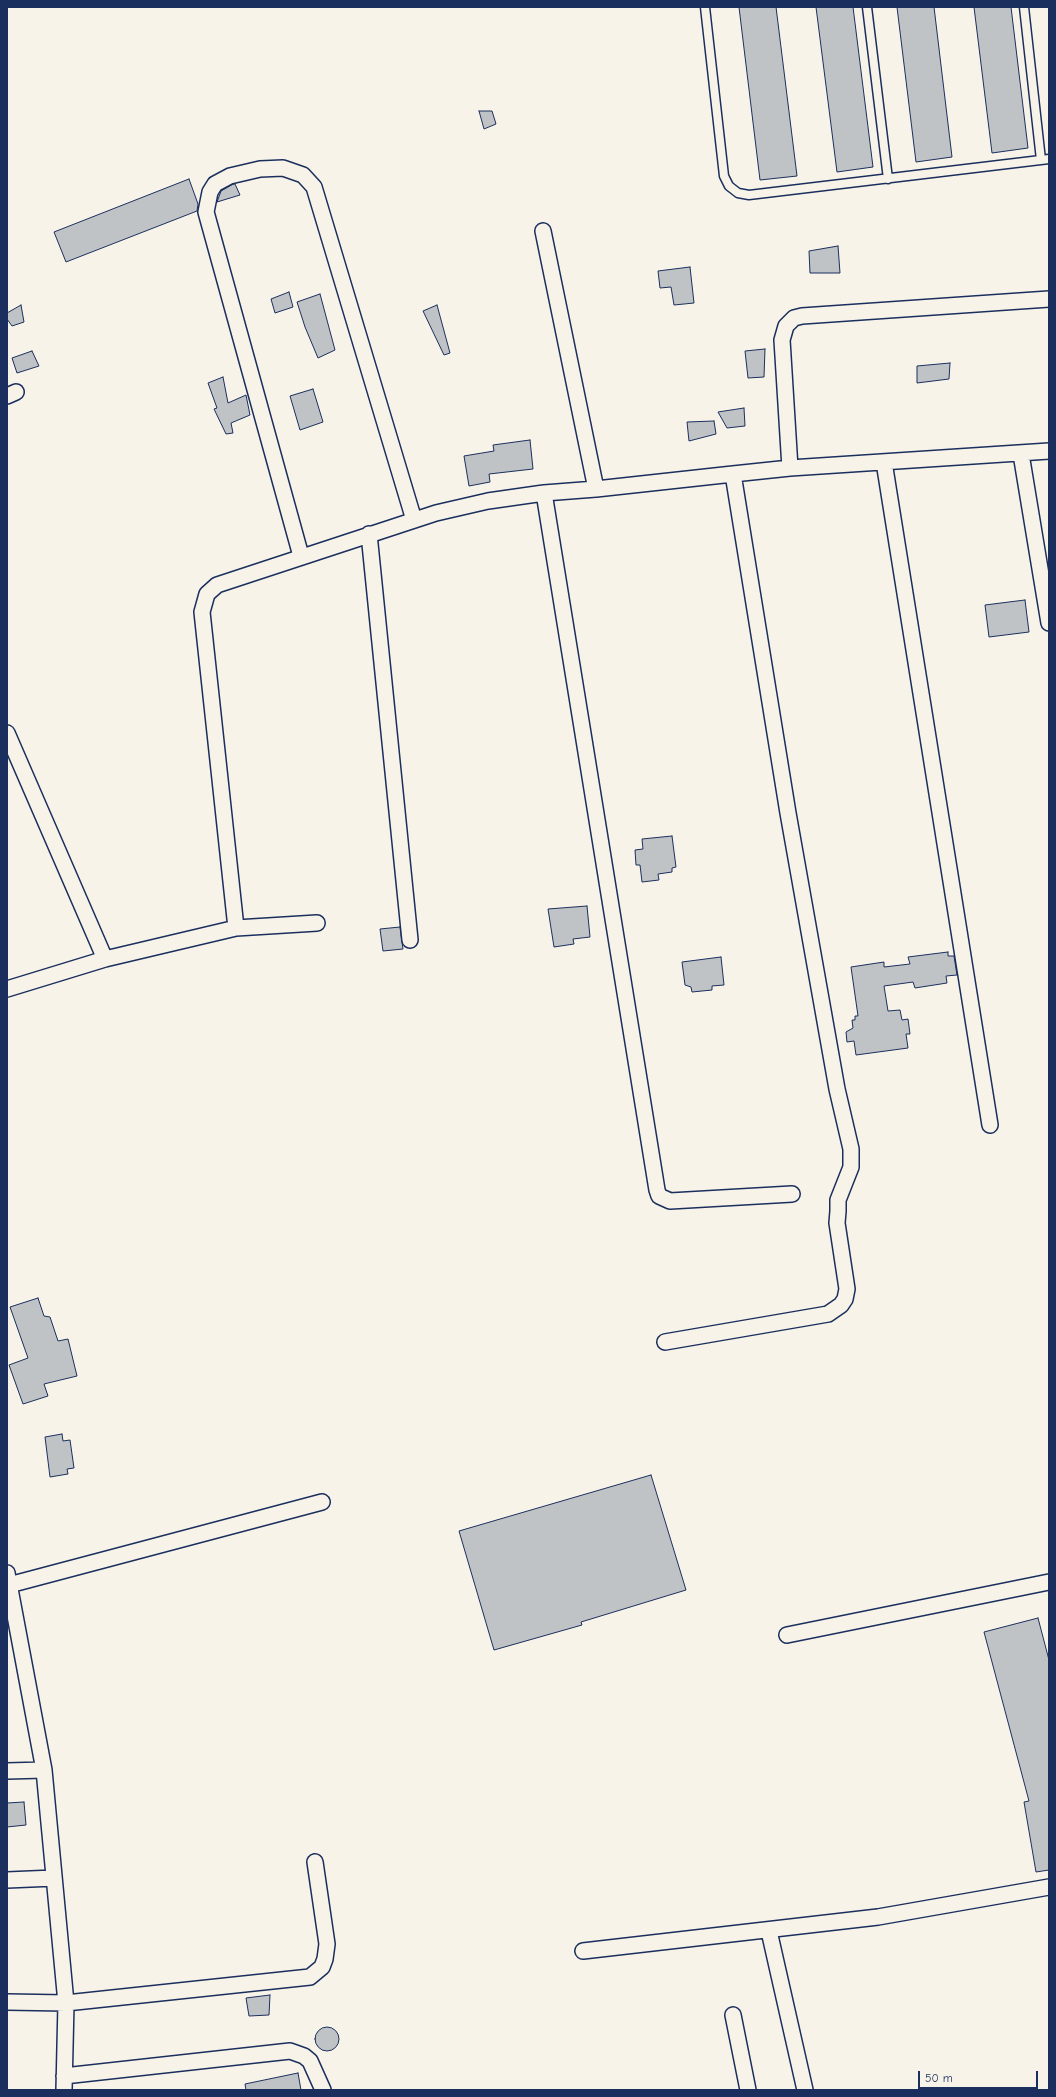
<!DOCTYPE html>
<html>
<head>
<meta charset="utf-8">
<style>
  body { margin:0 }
  #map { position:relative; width:1056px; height:2097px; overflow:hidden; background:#f7f3e8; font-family:"Comic Neue",sans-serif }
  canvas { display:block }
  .frame { position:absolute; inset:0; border:8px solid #1b2f5e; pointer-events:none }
  .scale { position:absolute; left:918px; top:2071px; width:120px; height:18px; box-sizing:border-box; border:2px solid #1b2f5e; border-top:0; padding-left:5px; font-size:12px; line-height:14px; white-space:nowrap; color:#1b2f5e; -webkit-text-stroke:3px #f7f3e8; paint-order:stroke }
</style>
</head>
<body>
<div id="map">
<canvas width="1056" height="2097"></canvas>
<div class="frame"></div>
<div class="scale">50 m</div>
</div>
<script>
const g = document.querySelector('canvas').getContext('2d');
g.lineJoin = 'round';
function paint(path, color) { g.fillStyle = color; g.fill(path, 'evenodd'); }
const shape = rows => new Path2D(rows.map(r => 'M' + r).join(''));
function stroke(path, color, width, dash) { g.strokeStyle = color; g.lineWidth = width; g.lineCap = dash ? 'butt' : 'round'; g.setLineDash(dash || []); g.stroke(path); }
const building = shape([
  [739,7,776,7,797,176,760,180,739,7],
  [816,7,853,7,873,167,837,172,816,7],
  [897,7,934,7,952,157,916,162,897,7],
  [974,7,1011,7,1028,148,992,153,974,7],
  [479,111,492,111,496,124,484,129,479,111],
  [189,179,198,204,197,211,66,262,54,232,189,179],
  [233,184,235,184,240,195,217,202,221,191,233,184],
  [838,246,840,273,810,273,809,251,838,246],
  [690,267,694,303,674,305,671,287,660,288,658,271,690,267],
  [289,292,293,307,275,313,271,299,289,292],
  [320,294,335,350,318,358,305,327,297,302,320,294],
  [21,305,24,322,12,326,7,319,7,313,21,305],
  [437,305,450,353,444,355,423,311,437,305],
  [765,349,764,377,748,378,745,351,765,349],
  [32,351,39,366,17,373,12,358,32,351],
  [950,363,949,379,917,383,917,366,950,363],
  [223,377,228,403,246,395,250,415,231,423,233,433,226,434,214,409,217,408,208,383,223,377],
  [313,389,323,422,300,430,290,396,313,389],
  [744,408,745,426,727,428,718,412,744,408],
  [714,421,716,434,689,441,687,422,714,421],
  [530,440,533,469,489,474,490,482,469,486,464,456,494,451,493,445,530,440],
  [1025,600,1029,632,989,637,985,605,1025,600],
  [672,836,676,867,672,868,672,872,658,874,659,880,642,882,640,865,636,865,635,850,643,849,642,839,672,836],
  [587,906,590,937,573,939,574,944,554,947,548,909,587,906],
  [400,927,403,949,383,951,380,929,400,927],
  [948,952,948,956,954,956,957,975,946,976,947,983,915,988,913,982,884,986,888,1011,900,1010,902,1020,908,1019,910,1034,906,1034,908,1048,856,1055,854,1041,847,1042,846,1032,853,1028,852,1020,855,1020,855,1016,858,1016,851,967,884,962,884,967,910,964,908,957,948,952],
  [721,957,724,985,712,986,712,990,692,992,691,987,685,985,682,962,721,957],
  [38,1298,44,1316,50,1317,58,1341,68,1339,77,1376,44,1384,48,1396,23,1404,9,1365,28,1358,10,1307,38,1298],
  [62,1434,63,1441,70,1440,74,1468,67,1469,68,1474,50,1477,45,1437,62,1434],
  [651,1475,686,1590,581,1622,582,1625,494,1650,459,1531,651,1475],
  [1038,1618,1049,1660,1049,1870,1036,1872,1024,1802,1029,1801,984,1632,1038,1618],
  [24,1802,26,1825,7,1827,7,1803,24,1802],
  [270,1995,269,2015,249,2016,246,1998,270,1995],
  '315 2039a12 12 0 1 1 24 0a12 12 0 1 1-24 0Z',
  [298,2073,301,2090,246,2090,245,2084,298,2073]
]);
paint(building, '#c0c3c5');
stroke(building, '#1b2f5e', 1);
const lane = shape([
  [705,7,724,176,729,186,738,193,749,195,1049,159],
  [867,7,888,179],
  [1024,7,1041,160]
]);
const street = shape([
  [543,231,596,489],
  [7,396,16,392],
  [1021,454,1049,623],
  [884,462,990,1125],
  [790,468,782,340,786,326,794,318,802,316,1049,299],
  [544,493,657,1190,659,1196,670,1201,792,1194],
  [369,534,410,940],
  [301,556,206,212,210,192,215,184,230,176,260,169,283,168,303,175,314,187,414,520],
  [7,733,105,959],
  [317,923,236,928,202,612,207,594,217,585,436,513,488,501,544,493,596,489,733,474],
  [7,989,105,959,236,928],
  [665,1342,828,1314,841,1305,845,1299,847,1289,837,1223,838,1211,838,1200,851,1167,851,1149,837,1089,788,813,733,474,790,468,1049,451],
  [7,1573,44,1770,66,2003,64,2090],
  [9,1585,322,1502],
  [787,1635,1049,1582],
  [7,1771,44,1770],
  [7,1880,54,1878],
  [769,1931,805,2090],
  [583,1951,878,1917,1049,1887],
  [7,2002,66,2003,310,1977,322,1967,325,1959,327,1944,315,1862],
  [733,2015,748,2090],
  [64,2076,290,2051,304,2056,310,2061,323,2090]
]);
stroke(lane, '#1b2f5e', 11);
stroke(street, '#1b2f5e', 18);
stroke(lane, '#f7f3e8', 8);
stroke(street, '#f7f3e8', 15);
</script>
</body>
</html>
